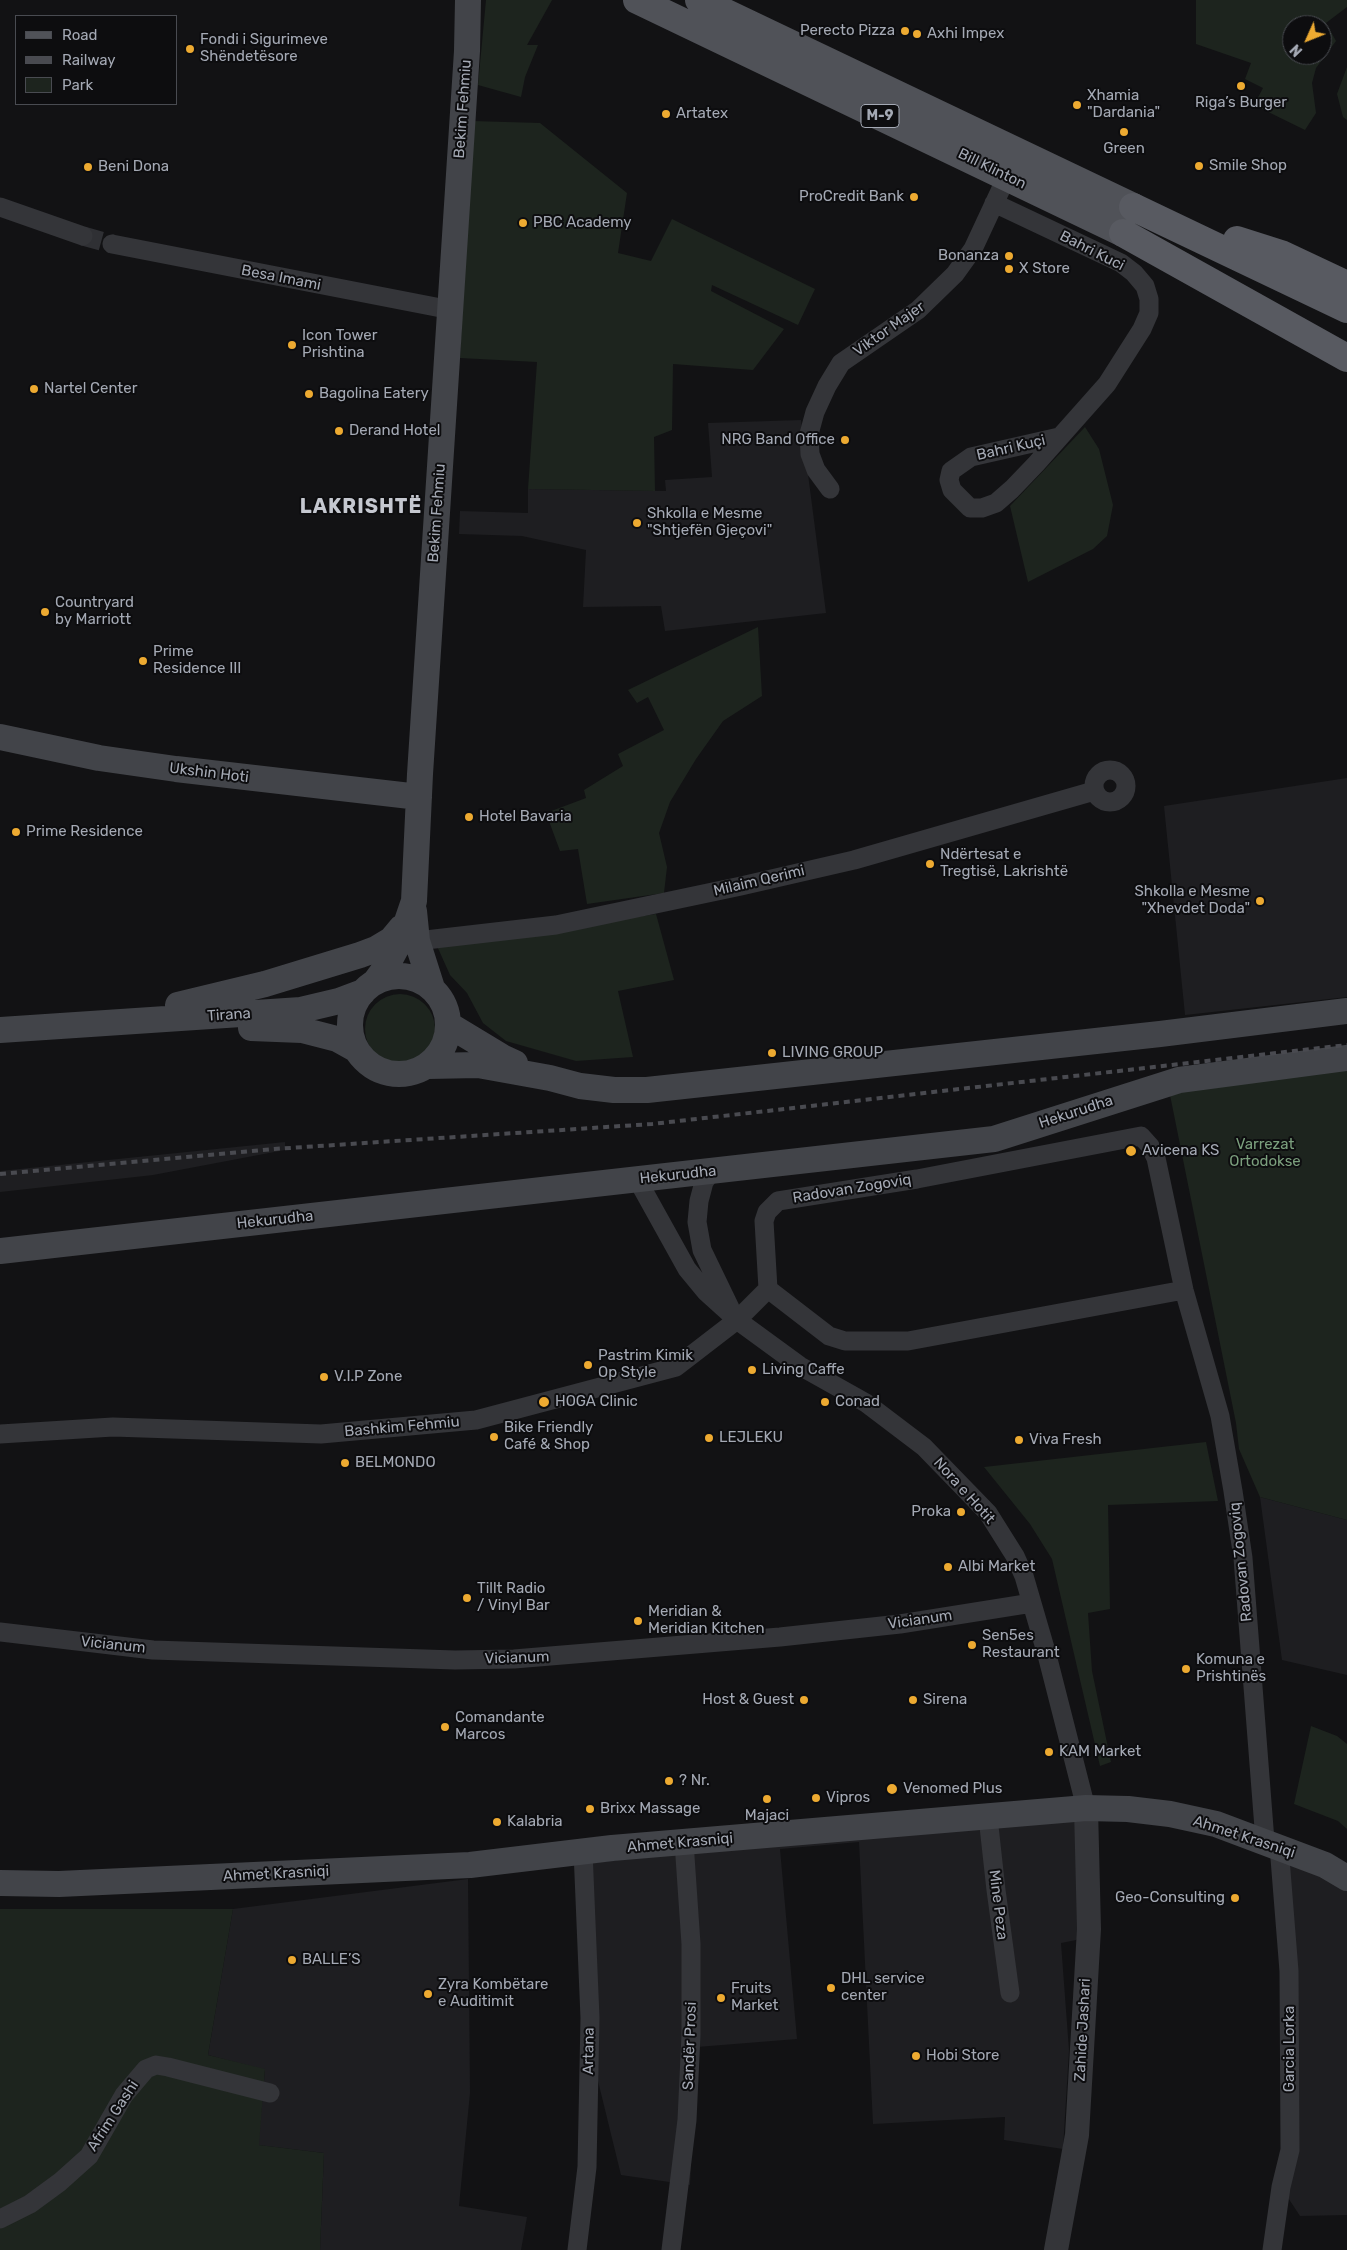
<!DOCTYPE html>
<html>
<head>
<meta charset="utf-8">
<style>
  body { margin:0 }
  #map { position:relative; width:1347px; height:2250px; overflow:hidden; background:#121214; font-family:Rubik,sans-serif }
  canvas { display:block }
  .legend { position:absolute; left:15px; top:15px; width:162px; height:90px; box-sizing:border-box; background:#0d0d0f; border:1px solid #494b51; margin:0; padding:6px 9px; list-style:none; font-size:15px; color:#a4a9b4 }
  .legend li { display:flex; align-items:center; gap:10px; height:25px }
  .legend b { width:25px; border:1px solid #494b51 }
  .north { position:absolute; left:1282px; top:15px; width:50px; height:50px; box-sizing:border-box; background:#0d0d0f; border:1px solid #494b51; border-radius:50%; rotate:226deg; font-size:14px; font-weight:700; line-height:20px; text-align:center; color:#a4a9b4 }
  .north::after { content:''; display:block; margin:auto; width:18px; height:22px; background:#edaa31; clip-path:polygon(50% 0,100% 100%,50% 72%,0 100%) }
</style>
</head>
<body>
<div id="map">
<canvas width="1347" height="2250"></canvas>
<ul class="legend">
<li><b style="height:6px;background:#505258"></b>Road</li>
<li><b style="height:6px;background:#494a50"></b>Railway</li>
<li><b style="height:14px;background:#1d241e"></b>Park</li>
</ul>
<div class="north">N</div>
</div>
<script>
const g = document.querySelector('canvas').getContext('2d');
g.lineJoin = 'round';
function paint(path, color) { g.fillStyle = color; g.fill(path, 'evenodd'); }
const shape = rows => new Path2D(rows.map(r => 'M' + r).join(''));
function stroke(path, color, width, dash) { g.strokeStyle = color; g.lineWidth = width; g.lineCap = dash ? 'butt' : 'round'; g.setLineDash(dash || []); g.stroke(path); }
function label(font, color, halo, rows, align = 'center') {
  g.font = font + ' Rubik,sans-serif'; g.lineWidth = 4; g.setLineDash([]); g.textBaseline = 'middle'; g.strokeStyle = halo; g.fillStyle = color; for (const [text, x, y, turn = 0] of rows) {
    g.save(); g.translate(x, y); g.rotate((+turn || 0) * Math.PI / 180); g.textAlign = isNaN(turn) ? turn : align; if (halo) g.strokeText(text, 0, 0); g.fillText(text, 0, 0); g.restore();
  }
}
paint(shape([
  [801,420,826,613,665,631,661,606,583,607,586,550,522,536,459,534,460,511,528,513,528,489,666,491,665,480,712,477,708,423],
  [1347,778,1347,997,1185,1015,1164,806],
  [285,1142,285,1150,153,1175,0,1192,0,1171],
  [1260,1497,1347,1520,1347,1675,1282,1660],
  [1086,1808,1089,1929,1076,1940,1061,1943,1069,2050,1063,2149,1004,2140,1005,2117,873,2124,859,1842,780,1849,797,2039,697,2047,690,2185,621,2175,598,2081,590,1863],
  [1273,1852,1347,1878,1347,2215,1300,2216,1281,2187,1290,2150],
  [468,1879,470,2093,459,2206,527,2217,521,2250,320,2250,324,2153,258,2145,265,2070,208,2055,233,1909]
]), '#1e1e21');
paint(shape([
  [486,0,552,0,527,45,538,45,525,77,521,97,478,85],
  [1196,0,1347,0,1347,7,1326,23,1336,41,1316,68,1312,83,1316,113,1305,130,1254,105,1263,88,1245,79,1251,63,1196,44],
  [1292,25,1322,25,1322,55,1292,55],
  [1347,67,1347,120,1343,117,1337,94],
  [472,121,540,123,627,193,618,253,651,261,672,219,815,289,798,325,712,285,711,291,784,329,753,370,673,364,672,430,654,437,655,491,528,489,537,362,460,358],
  [1085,427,1099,449,1113,505,1107,536,1093,549,1028,582,1010,506],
  [758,627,762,696,723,721,696,759,670,802,659,833,667,867,664,893,587,904,578,849,560,851,546,813,586,798,584,790,623,766,618,754,664,730,648,697,637,703,628,690],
  [656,914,674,980,618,991,633,1057,576,1061,506,1041,483,1023,467,993,450,975,437,946],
  '365 1029a35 35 0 1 1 70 0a35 35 0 1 1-70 0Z',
  [1347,1061,1347,1520,1260,1497,1239,1449,1236,1423,1167,1080],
  [1206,1442,1218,1501,1108,1505,1110,1609,1088,1613,1092,1671,1111,1762,1100,1766,1052,1559,1030,1524,984,1467],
  [1311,1726,1337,1736,1347,1744,1347,1829,1338,1821,1294,1804],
  [0,1909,233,1909,208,2055,265,2069,259,2145,324,2153,320,2250,0,2250]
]), '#1d241e');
stroke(shape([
  [83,236,112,244]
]), '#2f3034', 19, [19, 9]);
stroke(shape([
  [994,203,1121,263,1134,273,1145,286,1149,299,1149,313,1142,329,1107,384,1036,464,1012,489,996,503,982,508,970,508,952,490,949,480,951,471,971,457,1059,437],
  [0,207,83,236],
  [112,244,441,308,450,308],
  [830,489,816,470,810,454,809,434,815,412,827,386,841,363,918,310,955,274,973,249,1007,176],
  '1094 786a16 16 0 1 1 32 0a16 16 0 1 1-32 0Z',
  [417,941,556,925,741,886,854,860,1094,791],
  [711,1172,704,1182,699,1201,697,1222,702,1250,730,1308],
  [637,1179,687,1269,706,1292,737,1320,800,1366,866,1403,924,1447,988,1513,1015,1556,1024,1576,1047,1655,1086,1808],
  [1184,1290,908,1341,845,1341,829,1336,768,1289,764,1221,767,1212,778,1201,917,1179,1141,1136,1150,1146,1156,1158,1184,1290,1220,1416,1233,1491,1243,1558,1265,1841],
  [0,1434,113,1427,321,1434,476,1420,676,1367,737,1320,768,1289],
  [0,1632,153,1650,455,1660,514,1659,780,1637,900,1624,1032,1603],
  [988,1817,996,1890,1010,1993],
  [0,2219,30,2204,60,2182,89,2156,124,2095,146,2069,156,2065,168,2067,270,2093],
  [577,2250,587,2167,590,2018,583,1851],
  [671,2250,687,2120,691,2035,691,1944,684,1842],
  [1272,2250,1281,2187,1290,2150,1289,1971,1279,1846]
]), '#343539', 19);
stroke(shape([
  [1056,2250,1077,2135,1089,1929,1086,1808]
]), '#343539', 24);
stroke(shape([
  [0,737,99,758,176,769,419,797],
  [414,911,417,941,432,988],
  '350 1025a49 49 0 1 1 98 0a49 49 0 1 1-98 0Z',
  [375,982,386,967,401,939,414,901,420,774,467,51,468,0],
  [178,1005,265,984,360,955,376,949,391,940,401,928],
  [449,1025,502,1057,515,1063],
  [251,1028,302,1030,337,1039,355,1049],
  [0,1030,301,1010,339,1001,363,992],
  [428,1066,478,1065,550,1078,580,1086,614,1090,647,1090,1160,1034,1347,1011],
  [0,1251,994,1139,1179,1080,1347,1058],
  [0,1883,59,1884,470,1865,612,1848,1086,1808,1128,1809,1170,1814,1216,1824,1325,1865,1347,1878]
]), '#424449', 26);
stroke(shape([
  [637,0,1123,233],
  [699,0,1133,207]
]), '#505258', 28);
stroke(shape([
  [1133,207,1347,309],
  [1123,233,1347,358],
  [1237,240,1281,254,1347,285]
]), '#585a61', 28);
stroke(shape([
  [0,1174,274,1149,652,1124,1347,1045]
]), '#494a50', 4, [6, 5]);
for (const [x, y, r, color] of [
  [905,31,5,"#edaa31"],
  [917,34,5,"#edaa31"],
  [190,49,5,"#edaa31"],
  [1241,86,5,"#edaa31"],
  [1077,105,5,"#edaa31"],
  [666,114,5,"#edaa31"],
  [1124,132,5,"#edaa31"],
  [1199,166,5,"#edaa31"],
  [88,167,5,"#edaa31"],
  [914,197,5,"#edaa31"],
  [523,223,5,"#edaa31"],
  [1009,256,5,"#edaa31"],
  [1009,269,5,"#edaa31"],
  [292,345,5,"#edaa31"],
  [34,389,5,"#edaa31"],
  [309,394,5,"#edaa31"],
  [339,431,5,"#edaa31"],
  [845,440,5,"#edaa31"],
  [637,523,5,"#edaa31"],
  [45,612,5,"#edaa31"],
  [143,661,5,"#edaa31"],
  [469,817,5,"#edaa31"],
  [16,832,5,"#edaa31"],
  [930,864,5,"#edaa31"],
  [1260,901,5,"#edaa31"],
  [772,1053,5,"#edaa31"],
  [1131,1151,6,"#edaa31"],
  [588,1365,5,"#edaa31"],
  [752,1370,5,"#edaa31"],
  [324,1377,5,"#edaa31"],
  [544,1402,6,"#edaa31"],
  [825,1402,5,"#edaa31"],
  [494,1437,5,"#edaa31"],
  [709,1438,5,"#edaa31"],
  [1019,1440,5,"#edaa31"],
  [345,1463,5,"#edaa31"],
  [961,1512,5,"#edaa31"],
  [948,1567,5,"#edaa31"],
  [467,1598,5,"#edaa31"],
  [638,1621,5,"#edaa31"],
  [972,1645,5,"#edaa31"],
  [1186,1669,5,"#edaa31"],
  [804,1700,5,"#edaa31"],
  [913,1700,5,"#edaa31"],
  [445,1727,5,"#edaa31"],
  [1049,1752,5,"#edaa31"],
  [669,1781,5,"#edaa31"],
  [892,1789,6,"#edaa31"],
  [816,1798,5,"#edaa31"],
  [767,1799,5,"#edaa31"],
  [590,1809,5,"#edaa31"],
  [497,1822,5,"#edaa31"],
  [1235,1898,5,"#edaa31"],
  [292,1960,5,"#edaa31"],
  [831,1988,5,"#edaa31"],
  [428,1994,5,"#edaa31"],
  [721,1998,5,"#edaa31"],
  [916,2056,5,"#edaa31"]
]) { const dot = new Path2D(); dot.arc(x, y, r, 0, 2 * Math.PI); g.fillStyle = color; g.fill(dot); stroke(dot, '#0d0d0f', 2); }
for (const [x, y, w] of [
  [880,116,38]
]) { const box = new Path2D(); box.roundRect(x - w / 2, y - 11.5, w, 23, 4); g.fillStyle = '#0d0d0f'; g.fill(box); stroke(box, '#a4a9b4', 1); }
label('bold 14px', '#a4a9b4', null, [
  ["M-9",880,116]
]);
label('15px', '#a4a9b4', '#0d0d0f', [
  ["Perecto Pizza",895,31,"right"],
  ["Axhi Impex",927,34],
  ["Fondi i Sigurimeve",200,40],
  ["Shëndetësore",200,57],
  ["Xhamia",1087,96],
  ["\"Dardania\"",1087,113],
  ["Riga’s Burger",1241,103,"center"],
  ["Artatex",676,114],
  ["Green",1124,149,"center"],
  ["Smile Shop",1209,166],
  ["Beni Dona",98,167],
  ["ProCredit Bank",904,197,"right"],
  ["PBC Academy",533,223],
  ["Bonanza",999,256,"right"],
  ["X Store",1019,269],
  ["Icon Tower",302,336],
  ["Prishtina",302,353],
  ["Nartel Center",44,389],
  ["Bagolina Eatery",319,394],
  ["Derand Hotel",349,431],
  ["NRG Band Office",835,440,"right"],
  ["Shkolla e Mesme",647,514],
  ["\"Shtjefën Gjeçovi\"",647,531],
  ["Countryard",55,603],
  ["by Marriott",55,620],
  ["Prime",153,652],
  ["Residence III",153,669],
  ["Hotel Bavaria",479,817],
  ["Prime Residence",26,832],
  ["Ndërtesat e",940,855],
  ["Tregtisë, Lakrishtë",940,872],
  ["Shkolla e Mesme",1250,892,"right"],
  ["\"Xhevdet Doda\"",1250,909,"right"],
  ["LIVING GROUP",782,1053],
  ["Avicena KS",1142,1151],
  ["Pastrim Kimik",598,1356],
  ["Op Style",598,1373],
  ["Living Caffe",762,1370],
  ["V.I.P Zone",334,1377],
  ["HOGA Clinic",555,1402],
  ["Conad",835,1402],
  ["Bike Friendly",504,1428],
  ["Café & Shop",504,1445],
  ["LEJLEKU",719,1438],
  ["Viva Fresh",1029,1440],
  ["BELMONDO",355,1463],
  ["Proka",951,1512,"right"],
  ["Albi Market",958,1567],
  ["Tillt Radio",477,1589],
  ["/ Vinyl Bar",477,1606],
  ["Meridian &",648,1612],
  ["Meridian Kitchen",648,1629],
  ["Sen5es",982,1636],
  ["Restaurant",982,1653],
  ["Komuna e",1196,1660],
  ["Prishtinës",1196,1677],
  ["Host & Guest",794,1700,"right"],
  ["Sirena",923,1700],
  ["Comandante",455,1718],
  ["Marcos",455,1735],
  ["KAM Market",1059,1752],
  ["? Nr.",679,1781],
  ["Venomed Plus",903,1789],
  ["Vipros",826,1798],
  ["Brixx Massage",600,1809],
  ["Majaci",767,1816,"center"],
  ["Kalabria",507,1822],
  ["Geo-Consulting",1225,1898,"right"],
  ["BALLE’S",302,1960],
  ["DHL service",841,1979],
  ["center",841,1996],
  ["Zyra Kombëtare",438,1985],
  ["e Auditimit",438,2002],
  ["Fruits",731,1989],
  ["Market",731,2006],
  ["Hobi Store",926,2056]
], 'left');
label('15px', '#a4a9b4', '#0d0d0f', [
  ["Bekim Fehmiu",463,109,-86],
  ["Bill Klinton",992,169,26],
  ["Bahri Kuci",1092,251,27],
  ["Besa Imami",281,278,11],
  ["Viktor Majer",889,329,-35],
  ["Bahri Kuçi",1011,448,-13],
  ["Bekim Fehmiu",437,513,-86],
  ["Ukshin Hoti",209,773,7],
  ["Milaim Qerimi",759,881,-13],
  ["Tirana",229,1015,-4],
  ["Hekurudha",1076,1112,-18],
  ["Hekurudha",678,1175,-6],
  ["Radovan Zogoviq",852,1189,-9],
  ["Hekurudha",275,1220,-6],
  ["Bashkim Fehmiu",402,1427,-5],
  ["Nora e Hotit",964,1491,48],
  ["Radovan Zogoviq",1241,1562,-96],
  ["Vicianum",920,1620,-8],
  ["Vicianum",113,1645,6],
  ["Vicianum",517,1658,-2],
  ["Ahmet Krasniqi",1244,1837,18],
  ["Ahmet Krasniqi",680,1843,-5],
  ["Ahmet Krasniqi",276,1874,-3],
  ["Mine Peza",998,1905,83],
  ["Zahide Jashari",1083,2030,-87],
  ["Sandër Prosi",690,2046,-88],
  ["Garcia Lorka",1290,2049,-90],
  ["Artana",589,2051,-89],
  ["Afrim Gashi",113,2116,-57]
]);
label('15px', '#7b9f7d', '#0d0d0f', [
  ["Varrezat",1265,1145],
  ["Ortodokse",1265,1162]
]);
g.letterSpacing = '1px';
label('bold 20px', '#c5c8d0', '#0d0d0f', [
  ["LAKRISHTË",361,507]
]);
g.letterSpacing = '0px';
</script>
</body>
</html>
